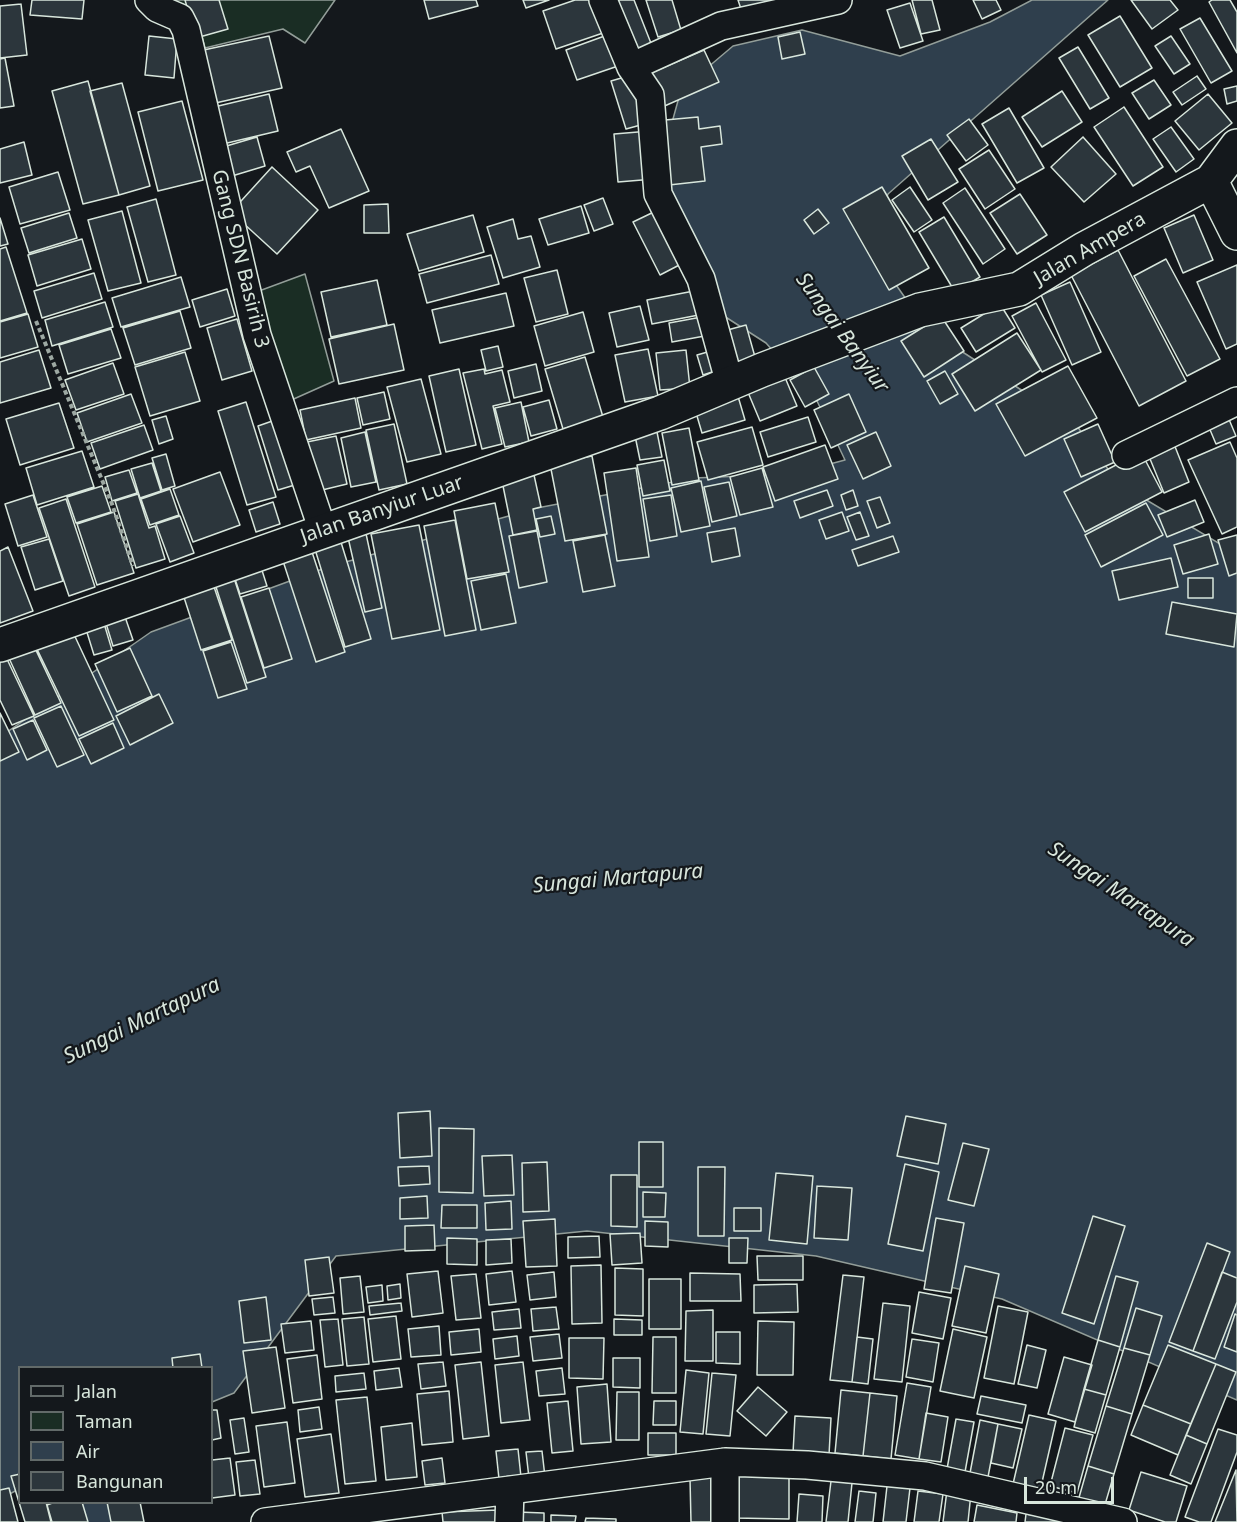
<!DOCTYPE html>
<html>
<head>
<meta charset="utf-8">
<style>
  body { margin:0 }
  #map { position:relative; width:1237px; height:1522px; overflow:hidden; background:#14181c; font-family:"Noto Sans",sans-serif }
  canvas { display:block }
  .legend { position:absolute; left:18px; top:1366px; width:195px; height:138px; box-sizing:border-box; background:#14181c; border:2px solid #626a69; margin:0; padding:8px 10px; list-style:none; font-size:18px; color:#d8e6dc }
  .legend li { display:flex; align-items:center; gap:12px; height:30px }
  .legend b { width:30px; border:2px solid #626a69 }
  .scale { position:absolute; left:1024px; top:1477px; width:90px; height:27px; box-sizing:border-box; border:3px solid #d8e6dc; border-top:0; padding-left:8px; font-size:18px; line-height:21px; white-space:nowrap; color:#d8e6dc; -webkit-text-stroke:4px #14181c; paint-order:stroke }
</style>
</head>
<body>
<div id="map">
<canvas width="1237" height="1522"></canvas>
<ul class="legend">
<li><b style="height:8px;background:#14181c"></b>Jalan</li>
<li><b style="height:16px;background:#1a2d24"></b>Taman</li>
<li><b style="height:16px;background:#2f3f4d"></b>Air</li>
<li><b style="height:16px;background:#2c363c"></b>Bangunan</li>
</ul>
<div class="scale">20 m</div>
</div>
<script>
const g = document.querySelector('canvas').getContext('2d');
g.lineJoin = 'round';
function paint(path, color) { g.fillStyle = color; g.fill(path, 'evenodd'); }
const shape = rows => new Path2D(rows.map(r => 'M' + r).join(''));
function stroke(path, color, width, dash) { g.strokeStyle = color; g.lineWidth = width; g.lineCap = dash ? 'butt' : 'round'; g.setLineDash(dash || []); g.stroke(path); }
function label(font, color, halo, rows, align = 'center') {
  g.font = font + ' "Noto Sans",sans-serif'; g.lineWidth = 4.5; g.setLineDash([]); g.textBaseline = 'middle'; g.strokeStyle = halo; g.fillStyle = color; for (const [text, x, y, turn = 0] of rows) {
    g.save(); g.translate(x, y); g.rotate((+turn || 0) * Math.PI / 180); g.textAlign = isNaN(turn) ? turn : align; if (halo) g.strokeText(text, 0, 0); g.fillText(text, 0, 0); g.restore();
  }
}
const green = shape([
  [171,0,335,0,305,43,283,29,205,48,194,8,171,0],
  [305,274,334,381,287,402,259,291,305,274]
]);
paint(green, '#1a2d24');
stroke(green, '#939e99', 1.5);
const water = shape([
  [1032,0,1108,0,888,194,875,232,887,272,927,329,1077,426,1118,483,1237,554,1237,1400,1002,1299,816,1256,587,1231,336,1256,234,1393,212,1402,212,1368,20,1368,19,1489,0,1499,0,737,151,632,328,567,537,508,694,478,792,474,845,460,817,401,766,343,724,316,672,196,663,155,681,90,733,46,802,30,900,56,990,22,1032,0]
]);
paint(water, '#2f3f4d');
stroke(water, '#939e99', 1.5);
stroke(shape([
  [103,1502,110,1522]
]), '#2f3f4d', 54);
const building = shape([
  [32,0,84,0,82,19,30,15,32,0],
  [185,0,219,0,228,29,196,38,185,0],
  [424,0,476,0,478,6,429,19,424,0],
  [523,0,549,0,526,8,523,0],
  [575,0,594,0,606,32,556,49,543,11,575,0],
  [619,0,634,0,656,56,633,65,609,4,619,0],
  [646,0,672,0,681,30,658,37,646,0],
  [738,0,785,0,744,18,738,0],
  [912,0,932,0,940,30,921,34,912,0],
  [973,0,996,0,1001,10,982,19,973,0],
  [1131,0,1170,0,1178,10,1152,29,1131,0],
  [1212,0,1230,0,1237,12,1237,53,1209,2,1212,0],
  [910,3,923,41,900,48,887,10,910,3],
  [21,4,27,55,0,58,0,6,21,4],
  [1120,16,1152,68,1120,87,1088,35,1120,16],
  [1200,18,1232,71,1211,83,1180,29,1200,18],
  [800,32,805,54,782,59,778,37,800,32],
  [610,34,621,65,577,80,566,50,610,34],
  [149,36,177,39,174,78,145,75,149,36],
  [269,36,282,88,211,104,199,51,269,36],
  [1171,36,1190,64,1174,74,1155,46,1171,36],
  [1078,47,1109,98,1090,109,1059,58,1078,47],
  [704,50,719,82,660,108,646,75,704,50],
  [5,58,14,106,0,108,0,59,5,58],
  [635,74,648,123,626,129,611,81,635,74],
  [1197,76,1206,89,1182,105,1173,92,1197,76],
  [1154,80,1171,105,1149,119,1132,93,1154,80],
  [88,81,119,195,83,204,52,91,88,81],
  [122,83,150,186,119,195,90,91,122,83],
  [1237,86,1237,101,1227,104,1224,89,1237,86],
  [1062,91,1082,122,1042,147,1022,117,1062,91],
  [269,94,278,131,223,144,214,107,269,94],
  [1208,94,1232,123,1199,150,1175,121,1208,94],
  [182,101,203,180,158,191,138,112,182,101],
  [1124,107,1163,167,1133,186,1094,127,1124,107],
  [1009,108,1044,168,1017,183,982,124,1009,108],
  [698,117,699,129,720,126,722,144,701,147,705,181,660,186,654,121,698,117],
  [969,119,988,145,966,161,947,135,969,119],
  [1171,127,1194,159,1176,172,1153,139,1171,127],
  [341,129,369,191,329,208,310,166,296,172,287,152,341,129],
  [650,131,654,179,618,182,614,134,650,131],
  [257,137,265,166,232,176,223,147,257,137],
  [1083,137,1116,174,1084,202,1051,167,1083,137],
  [931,139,958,182,928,200,902,156,931,139],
  [24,142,32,175,0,183,0,149,24,142],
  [989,150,1015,189,985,209,959,169,989,150],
  [272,167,318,210,277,254,231,212,272,167],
  [58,172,70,210,20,224,9,187,58,172],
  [882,187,929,268,889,290,843,209,882,187],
  [910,187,932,220,914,232,892,200,910,187],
  [965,188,1005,249,983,264,943,203,965,188],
  [1020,194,1047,235,1017,254,990,213,1020,194],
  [603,198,613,224,594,231,584,205,603,198],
  [156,199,176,275,148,282,127,207,156,199],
  [388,204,389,233,364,233,364,205,388,204],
  [581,206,589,233,548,245,539,219,581,206],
  [660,209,687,261,660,275,633,222,660,209],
  [818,209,829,223,814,234,804,220,818,209],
  [122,211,141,283,108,291,88,220,122,211],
  [69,213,77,238,29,253,21,228,69,213],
  [473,215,484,252,419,271,407,234,473,215],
  [1194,215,1213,260,1183,273,1164,228,1194,215],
  [944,217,980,277,955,292,919,232,944,217],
  [0,218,8,244,0,246,0,218],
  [513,219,518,239,531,236,540,267,503,278,487,227,513,219],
  [82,239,91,269,37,286,28,255,82,239],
  [6,247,27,313,0,321,0,249,6,247],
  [1118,250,1186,381,1139,406,1071,275,1118,250],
  [491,255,499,284,427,303,419,274,491,255],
  [1166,259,1220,359,1187,376,1134,276,1166,259],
  [1237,265,1237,344,1226,349,1197,282,1237,265],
  [557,270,568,314,536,322,524,278,557,270],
  [94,273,102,299,42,318,34,291,94,273],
  [181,277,190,307,121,327,112,298,181,277],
  [377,280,387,325,331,337,321,292,377,280],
  [1070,282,1101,352,1072,365,1041,295,1070,282],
  [227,289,235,316,200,327,192,300,227,289],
  [699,290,704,314,652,324,647,300,699,290],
  [506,293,514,326,440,343,432,310,506,293],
  [105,302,113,327,52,346,45,320,105,302],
  [1036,303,1066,360,1042,372,1012,316,1036,303],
  [1000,304,1015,328,976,352,961,328,1000,304],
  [640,306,649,340,617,347,609,313,640,306],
  [180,311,191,348,135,365,123,328,180,311],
  [583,312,594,352,545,366,534,326,583,312],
  [28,314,38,347,0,358,0,322,28,314],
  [707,316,710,335,672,342,669,323,707,316],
  [941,316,964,351,924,377,901,341,941,316],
  [237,319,252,371,222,380,207,328,237,319],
  [394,324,404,370,339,384,329,339,394,324],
  [746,325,757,364,730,371,720,332,746,325],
  [111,329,121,358,68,374,59,345,111,329],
  [1017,333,1041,370,975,411,952,374,1017,333],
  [498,346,503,367,486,371,481,350,498,346],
  [648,349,658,396,625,402,615,355,648,349],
  [718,349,724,368,703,375,697,355,718,349],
  [39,350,51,388,0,403,0,362,39,350],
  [686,350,690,388,660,390,656,353,686,350],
  [185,352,200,401,150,416,135,367,185,352],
  [585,357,603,417,563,429,545,369,585,357],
  [113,363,124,394,76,410,65,380,113,363],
  [536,364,542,391,514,398,508,371,536,364],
  [1068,366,1097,418,1025,456,996,404,1068,366],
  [814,367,829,394,805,407,790,380,814,367],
  [459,369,476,445,446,452,429,376,459,369],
  [484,369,485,374,502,370,510,402,493,406,502,444,482,449,463,373,484,369],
  [945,371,958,394,940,404,927,381,945,371],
  [784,375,797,406,760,421,747,390,784,375],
  [421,379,441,454,407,462,387,387,421,379],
  [384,392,390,419,363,425,357,398,384,392],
  [737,393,745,420,702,433,694,406,737,393],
  [131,394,142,423,87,442,77,413,131,394],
  [849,394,866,432,831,448,814,410,849,394],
  [355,398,361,428,306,440,300,410,355,398],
  [549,400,557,429,531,436,523,407,549,400],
  [246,402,276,497,247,505,218,411,246,402],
  [521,402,529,442,505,447,495,408,521,402],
  [59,403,74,448,20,465,6,419,59,403],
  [166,416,173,439,159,444,152,420,166,416],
  [808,417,816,442,768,457,760,432,808,417],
  [1228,417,1236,436,1216,444,1208,425,1228,417],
  [278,419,298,484,278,490,258,426,278,419],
  [394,424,407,484,379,490,366,430,394,424],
  [1098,424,1115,462,1081,477,1064,439,1098,424],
  [144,425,153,450,100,469,91,443,144,425],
  [656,427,662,457,640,460,634,431,656,427],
  [752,427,763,465,708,480,697,442,752,427],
  [689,428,699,480,672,485,662,433,689,428],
  [365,432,376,482,351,487,341,438,365,432],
  [876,432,891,466,863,479,847,445,876,432],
  [336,436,347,484,318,491,307,442,336,436],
  [1230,442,1237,458,1237,527,1222,534,1188,460,1230,442],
  [1174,444,1189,482,1164,493,1148,454,1174,444],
  [825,445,838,479,775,501,763,467,825,445],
  [82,451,94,487,37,505,26,468,82,451],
  [1141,452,1162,492,1085,532,1064,492,1141,452],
  [166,454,175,486,162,490,152,458,166,454],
  [592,456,607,534,565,541,550,464,592,456],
  [664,460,670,491,643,496,637,465,664,460],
  [152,463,161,491,140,498,131,469,152,463],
  [636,468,649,557,617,561,604,473,636,468],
  [762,468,773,507,740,515,730,477,762,468],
  [129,470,137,493,112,501,105,477,129,470],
  [220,472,240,525,193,542,173,489,220,472],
  [534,475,541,507,533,509,537,530,513,535,502,481,534,475],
  [701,481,710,526,681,532,671,488,701,481],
  [729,482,737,516,712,522,704,487,729,482],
  [102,486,111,512,76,523,67,497,102,486],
  [170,489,179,515,150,525,141,499,170,489],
  [827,490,833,506,800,518,794,501,827,490],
  [853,490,858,506,846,510,841,495,853,490],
  [138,494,149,528,155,526,165,559,136,568,115,501,138,494],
  [33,495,47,537,18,546,5,504,33,495],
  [671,495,677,536,650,541,643,499,671,495],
  [880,497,890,523,877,528,867,501,880,497],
  [66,499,95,587,69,596,39,508,66,499],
  [1195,500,1204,522,1167,537,1158,515,1195,500],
  [273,502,280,524,256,532,249,510,273,502],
  [495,503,509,572,467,579,454,511,495,503],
  [1146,503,1163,535,1101,567,1085,535,1146,503],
  [114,512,134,573,97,585,77,524,114,512],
  [842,512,849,531,826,539,819,520,842,512],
  [860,512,869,536,856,540,847,517,860,512],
  [180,516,194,553,170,562,156,524,180,516],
  [551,516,555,534,540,537,536,519,551,516],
  [455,520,476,630,445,636,424,526,455,520],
  [419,525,440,630,392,639,371,534,419,525],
  [735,528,740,556,712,562,707,533,735,528],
  [365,529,382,608,365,612,347,533,365,529],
  [537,531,547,582,519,588,509,536,537,531],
  [1209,534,1218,564,1183,574,1174,545,1209,534],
  [605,535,615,586,583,592,573,541,605,535],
  [1237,535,1237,573,1229,576,1218,540,1237,535],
  [893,536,899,552,858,566,852,550,893,536],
  [49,539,63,581,35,590,21,547,49,539],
  [340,539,371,639,345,647,314,546,340,539],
  [8,547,33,611,0,623,0,551,8,547],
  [312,552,345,652,316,662,283,561,312,552],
  [1171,558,1178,587,1119,600,1112,571,1171,558],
  [259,561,267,586,240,594,232,570,259,561],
  [506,574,516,623,481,630,471,581,506,574],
  [210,575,232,640,201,650,180,585,210,575],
  [234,578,266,677,247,683,215,584,234,578],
  [1188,578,1213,578,1213,598,1188,598,1188,578],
  [269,588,292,659,264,668,241,597,269,588],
  [1172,602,1237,614,1234,647,1166,634,1172,602],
  [123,611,133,640,113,646,104,617,123,611],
  [103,620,112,650,94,655,85,626,103,620],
  [71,628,114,720,79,736,35,645,71,628],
  [231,642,247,689,218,698,203,651,231,642],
  [33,644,61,703,35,715,8,656,33,644],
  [130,648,152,696,117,712,95,664,130,648],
  [6,657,34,716,12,725,0,700,0,660,6,657],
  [159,694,173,723,130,745,116,716,159,694],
  [61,706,84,755,57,767,34,718,61,706],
  [0,713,19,752,0,761,0,713],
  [33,720,47,750,27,760,13,729,33,720],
  [113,723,124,748,91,764,79,739,113,723],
  [430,1111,432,1156,400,1158,398,1113,430,1111],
  [906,1116,946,1124,938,1164,897,1156,906,1116],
  [439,1128,474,1129,473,1193,439,1192,439,1128],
  [639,1142,663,1142,663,1187,639,1187,639,1142],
  [963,1143,989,1149,974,1206,948,1200,963,1143],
  [512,1155,514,1195,484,1196,482,1156,512,1155],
  [547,1162,549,1211,523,1212,522,1163,547,1162],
  [905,1164,939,1172,923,1251,888,1244,905,1164],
  [429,1166,430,1184,399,1186,398,1167,429,1166],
  [698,1167,725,1167,724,1236,698,1236,698,1167],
  [776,1173,813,1176,807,1244,769,1240,776,1173],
  [611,1175,637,1175,637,1227,611,1226,611,1175],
  [817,1186,852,1188,848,1240,814,1238,817,1186],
  [643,1192,666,1193,665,1217,643,1217,643,1192],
  [427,1196,428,1218,400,1219,400,1198,427,1196],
  [511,1201,512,1229,486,1230,485,1203,511,1201],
  [442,1205,477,1205,477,1228,441,1228,442,1205],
  [734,1208,761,1208,761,1231,734,1231,734,1208],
  [1093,1216,1125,1226,1094,1324,1062,1313,1093,1216],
  [936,1218,964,1223,951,1293,924,1289,936,1218],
  [555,1219,557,1266,526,1267,523,1221,555,1219],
  [645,1221,668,1222,668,1247,645,1246,645,1221],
  [434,1225,435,1250,405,1251,405,1226,434,1225],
  [640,1233,642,1263,612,1265,610,1234,640,1233],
  [599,1236,600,1257,568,1258,568,1237,599,1236],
  [447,1238,477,1239,477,1265,447,1264,447,1238],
  [729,1238,748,1238,747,1263,729,1263,729,1238],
  [511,1239,512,1263,486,1265,486,1240,511,1239],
  [1207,1243,1230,1252,1193,1351,1169,1342,1207,1243],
  [757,1256,803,1256,803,1280,758,1280,757,1256],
  [329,1257,334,1293,309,1296,305,1260,329,1257],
  [601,1265,602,1323,572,1324,571,1266,601,1265],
  [965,1266,999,1274,986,1333,952,1326,965,1266],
  [615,1268,643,1269,643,1316,615,1315,615,1268],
  [438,1271,443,1313,412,1317,407,1274,438,1271],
  [512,1271,516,1302,489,1305,486,1274,512,1271],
  [554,1272,556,1297,530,1300,527,1275,554,1272],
  [1222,1272,1237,1278,1237,1302,1215,1359,1193,1351,1222,1272],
  [690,1273,740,1274,741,1301,690,1301,690,1273],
  [476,1274,481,1318,456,1320,451,1276,476,1274],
  [843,1275,864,1277,852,1382,830,1380,843,1275],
  [360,1276,364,1312,343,1314,340,1278,360,1276],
  [1116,1276,1138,1282,1120,1347,1098,1340,1116,1276],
  [649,1279,681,1279,681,1329,649,1329,649,1279],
  [400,1284,401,1298,388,1300,387,1286,400,1284],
  [797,1284,798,1312,754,1313,754,1285,797,1284],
  [382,1285,383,1301,368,1303,366,1287,382,1285],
  [919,1292,951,1298,943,1339,912,1333,919,1292],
  [266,1297,271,1340,244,1343,239,1301,266,1297],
  [333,1297,335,1313,314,1315,312,1299,333,1297],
  [401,1303,402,1311,370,1315,369,1306,401,1303],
  [883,1303,910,1306,902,1382,874,1379,883,1303],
  [998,1306,1028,1312,1014,1384,984,1378,998,1306],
  [556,1307,559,1329,533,1331,531,1309,556,1307],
  [1136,1308,1162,1316,1150,1355,1124,1348,1136,1308],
  [519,1309,521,1328,494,1330,492,1312,519,1309],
  [713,1310,713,1361,685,1361,686,1311,713,1310],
  [1235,1314,1237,1315,1237,1352,1224,1347,1235,1314],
  [396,1316,401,1359,373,1362,368,1319,396,1316],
  [364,1317,369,1364,347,1366,342,1319,364,1317],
  [338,1319,343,1365,325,1367,320,1320,338,1319],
  [614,1319,642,1320,642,1335,614,1335,614,1319],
  [311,1321,314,1350,285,1353,281,1324,311,1321],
  [758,1321,794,1322,793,1375,757,1375,758,1321],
  [439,1326,441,1355,411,1357,408,1329,439,1326],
  [479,1329,481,1352,451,1355,449,1332,479,1329],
  [953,1329,987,1337,974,1398,940,1391,953,1329],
  [716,1332,740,1332,740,1364,716,1363,716,1332],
  [559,1334,562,1358,533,1361,530,1337,559,1334],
  [517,1336,519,1356,495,1359,493,1339,517,1336],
  [653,1337,676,1337,676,1393,652,1393,653,1337],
  [857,1337,873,1339,868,1384,852,1382,857,1337],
  [569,1338,604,1338,603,1379,569,1378,569,1338],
  [912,1339,939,1343,933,1382,906,1377,912,1339],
  [1098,1340,1120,1347,1106,1395,1084,1389,1098,1340],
  [1027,1345,1046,1350,1037,1388,1018,1384,1027,1345],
  [1168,1345,1216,1364,1191,1424,1143,1405,1168,1345],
  [276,1347,285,1408,252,1413,243,1351,276,1347],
  [1124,1348,1150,1355,1132,1414,1106,1406,1124,1348],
  [200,1354,202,1368,173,1368,172,1358,200,1354],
  [317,1355,322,1399,293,1403,287,1359,317,1355],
  [1064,1357,1092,1365,1075,1422,1048,1414,1064,1357],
  [613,1358,640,1358,640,1388,613,1387,613,1358],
  [443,1362,446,1386,421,1389,418,1364,443,1362],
  [481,1362,489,1436,463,1439,455,1365,481,1362],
  [523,1362,530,1420,501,1423,495,1365,523,1362],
  [1216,1364,1236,1372,1207,1444,1186,1435,1216,1364],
  [399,1368,402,1387,376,1390,374,1371,399,1368],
  [562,1368,565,1394,539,1396,536,1371,562,1368],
  [686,1370,709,1373,703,1434,680,1432,686,1370],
  [364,1373,366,1389,336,1392,335,1376,364,1373],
  [712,1373,736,1375,730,1436,706,1434,712,1373],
  [907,1383,931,1387,919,1459,895,1455,907,1383],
  [607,1384,611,1442,581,1444,577,1387,607,1384],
  [758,1387,787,1412,766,1436,737,1411,758,1387],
  [1084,1389,1106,1395,1095,1433,1074,1427,1084,1389],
  [841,1390,870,1393,863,1456,835,1453,841,1390],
  [449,1391,453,1442,422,1445,417,1394,449,1391],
  [617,1392,639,1392,639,1440,616,1440,617,1392],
  [870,1393,897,1396,891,1459,863,1456,870,1393],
  [981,1396,1026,1405,1022,1423,977,1414,981,1396],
  [367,1397,376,1481,345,1484,336,1400,367,1397],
  [568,1401,573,1451,552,1453,547,1403,568,1401],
  [654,1401,676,1401,676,1425,653,1425,654,1401],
  [1143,1405,1191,1424,1178,1455,1131,1435,1143,1405],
  [1106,1406,1132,1414,1114,1474,1088,1466,1106,1406],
  [319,1407,322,1429,300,1432,298,1410,319,1407],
  [212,1410,217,1410,221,1438,212,1440,212,1410],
  [926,1413,948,1417,941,1462,919,1459,926,1413],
  [1029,1415,1056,1421,1040,1491,1013,1484,1029,1415],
  [795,1416,831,1418,829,1455,793,1453,795,1416],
  [244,1418,249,1452,235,1454,230,1420,244,1418],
  [956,1419,974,1422,965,1472,947,1469,956,1419],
  [980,1420,998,1424,988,1477,970,1473,980,1420],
  [287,1422,295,1483,264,1487,256,1426,287,1422],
  [412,1423,417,1477,386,1480,381,1427,412,1423],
  [998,1424,1022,1429,1013,1468,991,1463,998,1424],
  [1065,1428,1093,1435,1077,1493,1050,1486,1065,1428],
  [1218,1429,1237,1435,1237,1452,1211,1522,1199,1522,1185,1517,1218,1429],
  [648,1433,676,1433,676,1455,648,1455,648,1433],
  [331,1434,339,1493,305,1497,297,1439,331,1434],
  [1186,1435,1207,1444,1191,1484,1170,1475,1186,1435],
  [518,1449,521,1477,499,1479,496,1451,518,1449],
  [542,1451,545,1477,529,1478,526,1452,542,1451],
  [230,1458,235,1495,212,1498,212,1460,230,1458],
  [442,1458,445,1483,425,1485,422,1461,442,1458],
  [255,1460,260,1494,240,1496,236,1462,255,1460],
  [1088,1466,1114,1474,1104,1508,1078,1501,1088,1466],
  [1236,1470,1237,1522,1215,1522,1236,1470],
  [1141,1472,1187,1486,1176,1522,1165,1522,1129,1510,1141,1472],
  [735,1473,789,1474,789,1519,734,1518,735,1473],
  [20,1474,20,1502,46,1502,51,1522,25,1522,11,1476,20,1474],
  [690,1478,718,1478,719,1522,691,1522,690,1478],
  [831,1481,852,1483,848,1522,826,1522,831,1481],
  [887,1486,910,1488,906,1522,883,1522,887,1486],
  [9,1488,18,1522,0,1522,0,1490,9,1488],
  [947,1490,971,1493,968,1522,943,1522,947,1490],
  [859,1491,876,1493,873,1522,855,1522,859,1491],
  [918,1491,943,1494,939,1522,914,1522,918,1491],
  [799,1494,823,1496,822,1522,797,1522,799,1494],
  [55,1502,82,1502,88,1522,52,1522,47,1505,55,1502],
  [107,1502,140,1502,144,1522,111,1522,107,1502],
  [977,1505,1017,1513,1016,1522,974,1522,977,1505],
  [499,1510,500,1522,443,1522,442,1512,499,1510],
  [517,1512,544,1513,544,1522,517,1522,517,1512],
  [1026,1514,1062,1520,1061,1522,1025,1522,1026,1514],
  [551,1515,576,1516,575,1522,551,1522,551,1515],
  [586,1518,616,1519,616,1522,585,1522,586,1518]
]);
paint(building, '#2c363c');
stroke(building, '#d8e6dc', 1.5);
const street = shape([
  [149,0,157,8,180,18,186,30,257,335,323,531],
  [603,0,631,67,721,26,838,0],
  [631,67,650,95,658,194,701,279,730,384],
  [1126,455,1237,401],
  [265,1522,725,1462,807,1465,925,1476,1123,1522],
  [509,1522,510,1490],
  [725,1522,725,1462]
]);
const secondary = shape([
  [1211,181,1237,233],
  [0,645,660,413,762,370,920,310,1019,289,1084,249,1211,181,1237,146]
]);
stroke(street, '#d8e6dc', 30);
stroke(secondary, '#d8e6dc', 36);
stroke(shape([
  [36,321,112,504,133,566]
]), '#9da8a2', 4, [4.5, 3]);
stroke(street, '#14181c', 27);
stroke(secondary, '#14181c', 33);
label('20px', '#d8e6dc', '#14181c', [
  ["Jalan Ampera",1090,249,-30],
  ["Gang SDN Basirih 3",240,259,76],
  ["Jalan Banyiur Luar",382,510,-19]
]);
label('italic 21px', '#d8e6dc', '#14181c', [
  ["Sungai Banyiur",842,333,54],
  ["Sungai Martapura",618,879,-5],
  ["Sungai Martapura",1121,895,34],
  ["Sungai Martapura",142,1021,-26]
]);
</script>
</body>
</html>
